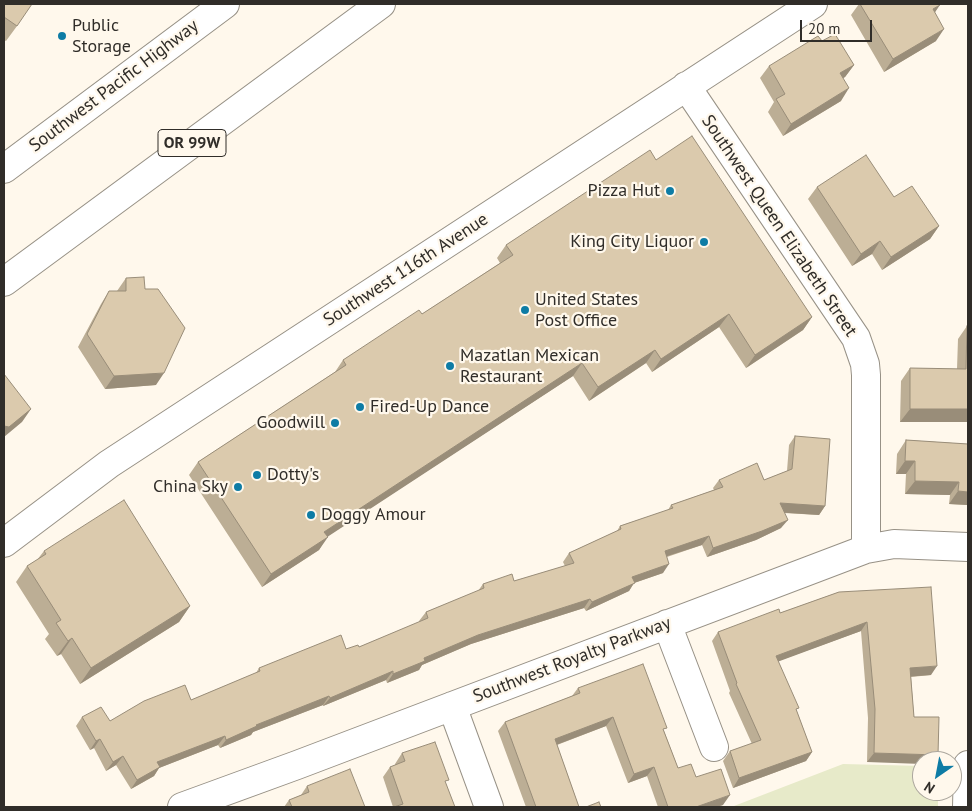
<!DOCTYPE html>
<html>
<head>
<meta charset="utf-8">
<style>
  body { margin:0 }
  #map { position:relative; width:972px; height:811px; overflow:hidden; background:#fff8ec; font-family:"PT Sans",sans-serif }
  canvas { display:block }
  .frame { position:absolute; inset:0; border:5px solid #302d29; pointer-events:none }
  .north { position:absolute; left:912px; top:751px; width:50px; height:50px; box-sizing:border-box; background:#fff8ec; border:1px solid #aca79e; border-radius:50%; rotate:213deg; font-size:14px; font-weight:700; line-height:20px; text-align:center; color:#302d29 }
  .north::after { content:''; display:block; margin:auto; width:18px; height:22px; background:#0e7ca5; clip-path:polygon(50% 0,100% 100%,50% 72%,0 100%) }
  .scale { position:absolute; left:800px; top:20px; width:72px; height:22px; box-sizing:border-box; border:2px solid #302d29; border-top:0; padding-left:6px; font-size:15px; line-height:18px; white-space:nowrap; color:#302d29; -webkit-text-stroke:4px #fff8ec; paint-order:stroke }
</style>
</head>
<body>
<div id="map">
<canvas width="972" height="811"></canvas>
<div class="frame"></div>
<div class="north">N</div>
<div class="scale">20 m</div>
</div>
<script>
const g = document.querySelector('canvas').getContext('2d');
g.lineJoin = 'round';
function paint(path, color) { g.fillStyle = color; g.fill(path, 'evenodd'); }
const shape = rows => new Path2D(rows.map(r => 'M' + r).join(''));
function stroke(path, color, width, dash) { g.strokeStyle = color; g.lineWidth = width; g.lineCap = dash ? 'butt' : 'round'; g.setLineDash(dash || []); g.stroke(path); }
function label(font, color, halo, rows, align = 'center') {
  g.font = font + ' "PT Sans",sans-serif'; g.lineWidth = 4.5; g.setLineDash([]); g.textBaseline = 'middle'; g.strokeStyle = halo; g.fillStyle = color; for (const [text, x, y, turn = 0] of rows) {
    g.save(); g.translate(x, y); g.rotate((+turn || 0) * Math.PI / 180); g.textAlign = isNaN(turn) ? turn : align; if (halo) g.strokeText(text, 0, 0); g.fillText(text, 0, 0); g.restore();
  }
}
paint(shape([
  [843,764,922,766,922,791,938,791,938,807,735,807,734,806]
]), '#e7eac9');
const minor = shape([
  [686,86,856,338,865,364,866,375,866,549],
  [4,543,109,464,813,4],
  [667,624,714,747],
  [452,706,489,807],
  [182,807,297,765,866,549,894,544,968,547],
  [967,807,968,765]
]);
const highway = shape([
  [4,169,225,4],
  [4,282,381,4]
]);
stroke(minor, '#979186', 30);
stroke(highway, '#979186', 30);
stroke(minor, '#fff', 28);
stroke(highway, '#fff', 28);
paint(shape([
  [4,4,17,26,6,41,4,40],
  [859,4,939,4,935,12,936,41,884,72,851,15],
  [822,41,854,65,845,77,843,78,841,101,783,136,768,112,774,102,760,78,769,66],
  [656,160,812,317,803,330,746,368,719,327,652,372,646,363,589,401,573,376,327,536,319,550,262,587,189,475,198,462,335,372,343,360,422,314,500,263,497,258,506,245],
  [817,187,894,197,939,226,930,239,882,270,872,254,852,266,808,199],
  [126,278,145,289,156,385,105,389,78,347,101,304,109,291,117,291],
  [967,326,968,422,900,422,901,381,910,368,957,369,958,339],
  [795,436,825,506,819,515,784,513,781,528,756,540,707,557,702,545,667,557,663,573,634,583,629,591,586,611,584,608,471,644,422,665,419,670,387,683,386,680,323,706,323,705,253,732,251,735,220,748,218,745,159,768,154,776,131,789,116,765,106,771,94,748,90,750,76,726,82,717,110,721,191,700,256,673,259,668,359,647,420,622,419,621,426,612,478,591,483,584,514,581,565,566,563,562,569,553,617,531,620,526,668,510,671,505,714,490,713,488,719,480,764,480,787,471,789,445],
  [906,440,968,444,968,505,949,504,950,495,905,494,906,474,896,474,897,454],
  [44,551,190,606,179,622,80,684,61,654,57,656,45,639,49,634,16,582,27,566,37,560],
  [839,592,931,675,911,677,914,717,938,755,934,761,867,762,868,718,861,631,778,661,812,752,806,761,733,788,723,761,730,751,752,744,729,693,730,691,712,641,718,632,780,613],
  [578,688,664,731,678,768,696,777,723,805,716,807,658,807,647,776,628,783,606,726,557,745,579,807,526,807,498,731,505,722,572,696],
  [402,753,446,784,455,807,393,807,383,777,390,767,395,765,395,764],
  [307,786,365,807,284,807,289,800,301,795]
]), '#bcae95');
paint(shape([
  [940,5,931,18,933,9],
  [944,29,936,41,884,72,893,59],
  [854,65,845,77,832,85,840,73],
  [849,88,841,101,783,136,791,124],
  [939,226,930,239,882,270,891,257],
  [880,241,872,254,852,266,861,254],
  [729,314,719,327,652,372,661,359],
  [812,317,803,330,746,368,755,355],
  [655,350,646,363,589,401,598,387],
  [582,363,573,376,315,545,324,532],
  [164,373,156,385,105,389,114,376],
  [31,409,22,422,4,437,4,426],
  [910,409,968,409,968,422,900,422],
  [905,461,915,461,906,474,896,474],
  [915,481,959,482,950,495,905,494],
  [958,491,968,492,968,505,949,504],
  [780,503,825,506,819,515,774,512],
  [788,520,781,528,756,540,707,557,713,548],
  [709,536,702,545,658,559,665,551],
  [328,537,319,550,262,587,271,574],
  [669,564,663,573,634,583,629,591,586,611,592,602,632,577],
  [590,599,584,608,471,644,422,665,419,670,387,683,393,674,424,658,478,635],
  [190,606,179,622,80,684,91,668],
  [867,622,861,631,769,665,776,656],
  [72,638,61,654,57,656,68,641],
  [937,666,931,675,904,677,910,668],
  [393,671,386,680,323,706,330,698],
  [329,696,323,705,253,732,251,735,220,748,226,740,256,725],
  [613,717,606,726,548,748,555,739],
  [225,736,218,745,159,768,154,776,131,789,137,780,157,762],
  [100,739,94,748,90,750,96,741],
  [812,752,806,761,733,788,739,778],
  [874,753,938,755,934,761,922,761,922,764,867,762],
  [123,756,116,765,106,771,113,762],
  [654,767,647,776,628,783,634,774],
  [730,795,723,805,716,807,696,807]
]), '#998d79');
const building = shape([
  [4,4,32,4,17,26,4,17,4,4],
  [860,4,939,4,940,5,933,9,944,29,893,59,860,4],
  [835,34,854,65,840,73,849,88,791,124,776,99,785,94,769,66,818,36,822,41,835,34],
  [692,136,812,317,755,355,729,314,661,359,655,350,598,387,582,363,324,532,328,537,271,574,198,462,346,365,343,360,419,310,422,314,513,255,506,245,650,150,656,160,692,136],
  [866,155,894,197,912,186,939,226,891,257,880,241,861,254,817,187,866,155],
  [144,277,145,289,158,289,185,328,164,373,114,376,87,334,109,291,126,291,126,278,144,277],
  [967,326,968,326,968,409,910,409,910,368,966,369,967,326],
  [4,374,31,409,9,427,4,426,4,374],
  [795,436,830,439,825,506,780,503,788,520,762,531,713,548,709,536,665,551,669,564,632,577,635,583,592,602,590,599,478,635,424,658,425,661,393,674,393,671,330,698,329,696,256,725,257,726,226,740,225,736,157,762,160,767,137,780,123,756,113,762,100,739,96,741,82,717,101,707,110,721,144,701,185,685,191,700,260,671,259,668,341,635,346,649,358,645,359,647,428,618,426,612,484,588,483,584,512,574,514,581,574,563,569,553,621,529,620,526,673,508,671,505,723,487,719,480,757,463,764,480,792,469,795,436],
  [906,440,968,444,968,492,958,491,959,482,915,481,915,461,905,461,906,440],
  [124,500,190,606,91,668,72,638,68,641,56,623,61,620,27,566,46,554,44,551,124,500],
  [931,587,937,666,910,668,914,717,939,717,938,755,874,753,875,709,867,622,776,656,799,708,796,709,812,752,739,778,730,751,761,740,736,684,737,683,718,632,779,609,780,613,839,592,931,587],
  [643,664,667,728,663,729,678,768,691,764,696,777,721,769,730,795,696,807,668,807,654,767,634,774,613,717,555,739,579,807,536,807,505,722,580,693,578,688,643,664],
  [435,742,449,780,445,781,455,807,394,807,403,804,390,767,405,761,402,753,435,742],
  [350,769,365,807,292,807,289,800,309,792,307,786,350,769],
  [599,802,601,807,586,807,599,802]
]);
paint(building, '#dbcaad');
stroke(building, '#998d79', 1);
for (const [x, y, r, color] of [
  [62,36,5,"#0e7ca5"],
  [670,191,5,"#0e7ca5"],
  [704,242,5,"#0e7ca5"],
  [525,310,5,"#0e7ca5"],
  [450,366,5,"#0e7ca5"],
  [360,407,5,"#0e7ca5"],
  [335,423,5,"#0e7ca5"],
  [257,475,5,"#0e7ca5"],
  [238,487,5,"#0e7ca5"],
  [311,515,5,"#0e7ca5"]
]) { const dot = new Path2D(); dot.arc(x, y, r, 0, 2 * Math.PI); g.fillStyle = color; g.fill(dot); stroke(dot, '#fff8ec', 2); }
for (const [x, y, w] of [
  [192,143,68]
]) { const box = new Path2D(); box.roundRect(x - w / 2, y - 13.5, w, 27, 4); g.fillStyle = '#fff8ec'; g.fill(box); stroke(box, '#302d29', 1); }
label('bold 16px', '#302d29', null, [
  ["OR 99W",192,143]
]);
label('18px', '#302d29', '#fff8ec', [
  ["Public",72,26],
  ["Storage",72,47],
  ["Pizza Hut",660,191,"right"],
  ["King City Liquor",694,242,"right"],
  ["United States",535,300],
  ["Post Office",535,321],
  ["Mazatlan Mexican",460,356],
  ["Restaurant",460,377],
  ["Fired-Up Dance",370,407],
  ["Goodwill",325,423,"right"],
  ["Dotty's",267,475],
  ["China Sky",228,487,"right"],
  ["Doggy Amour",321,515]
], 'left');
label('18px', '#302d29', '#fff8ec', [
  ["Southwest Pacific Highway",114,86,-37],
  ["Southwest Queen Elizabeth Street",779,226,56],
  ["Southwest 116th Avenue",406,270,-33],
  ["Southwest Royalty Parkway",572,660,-21]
]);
</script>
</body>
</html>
